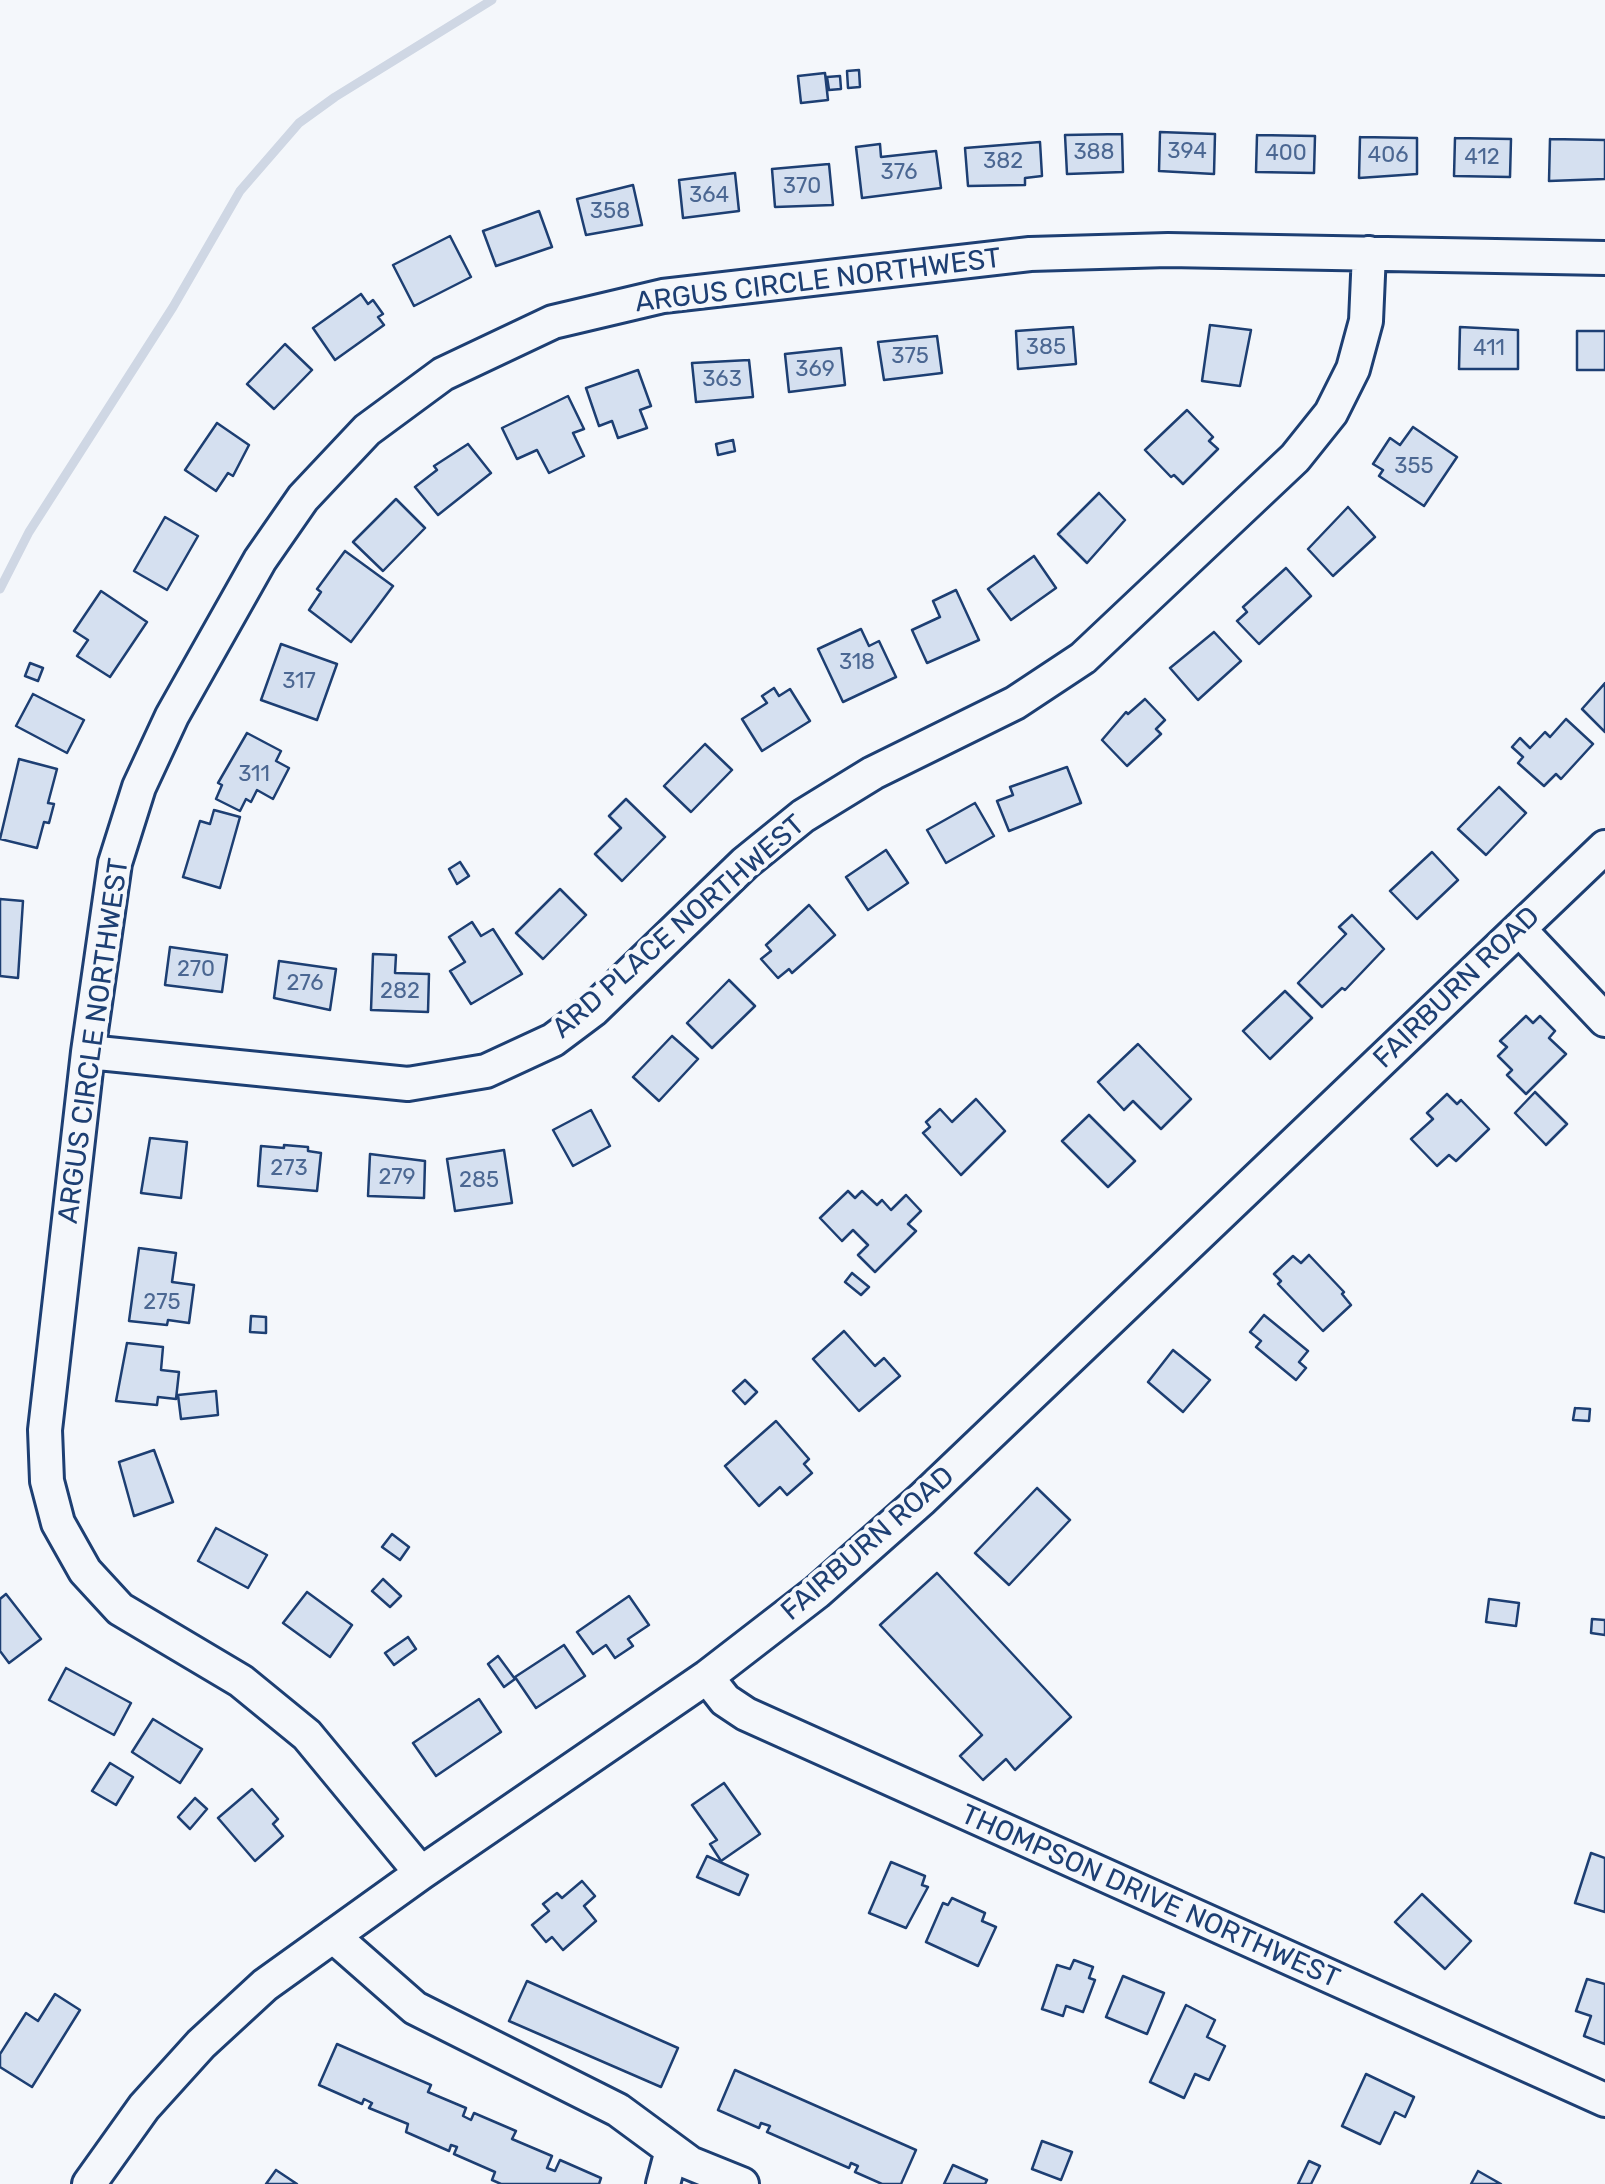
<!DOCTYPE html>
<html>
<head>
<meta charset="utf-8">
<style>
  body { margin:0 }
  canvas { display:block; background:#f4f7fb }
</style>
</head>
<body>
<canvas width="1605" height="2184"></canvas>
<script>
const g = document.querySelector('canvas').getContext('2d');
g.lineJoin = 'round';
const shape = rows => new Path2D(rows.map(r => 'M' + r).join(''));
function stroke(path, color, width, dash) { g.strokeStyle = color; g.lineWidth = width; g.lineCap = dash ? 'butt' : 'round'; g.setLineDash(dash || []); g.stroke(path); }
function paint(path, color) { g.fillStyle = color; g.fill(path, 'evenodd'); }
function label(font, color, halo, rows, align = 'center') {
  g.font = font + ' Rubik,sans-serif'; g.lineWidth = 8; g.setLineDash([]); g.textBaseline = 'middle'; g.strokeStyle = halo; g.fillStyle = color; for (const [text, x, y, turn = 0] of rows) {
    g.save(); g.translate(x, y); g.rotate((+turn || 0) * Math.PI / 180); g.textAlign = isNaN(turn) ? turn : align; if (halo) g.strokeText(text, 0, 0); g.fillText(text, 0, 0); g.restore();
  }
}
stroke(shape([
  [0,589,29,532,173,307,240,191,299,123,335,97,492,0]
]), '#cfd7e4', 9);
const building = shape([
  [859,70,860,87,848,88,847,71,859,70],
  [825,73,828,100,801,103,798,76,825,73],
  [840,76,841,89,829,90,827,77,840,76],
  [1160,132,1215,134,1214,174,1159,171,1160,132],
  [1122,134,1123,172,1067,174,1065,135,1122,134],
  [1257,135,1315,136,1314,173,1256,172,1257,135],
  [1360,137,1417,138,1417,174,1359,178,1360,137],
  [1455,138,1511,139,1510,177,1454,176,1455,138],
  [1550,139,1605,140,1605,179,1549,181,1550,139],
  [1040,142,1042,176,1025,178,1025,185,968,186,965,148,1040,142],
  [880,144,881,157,936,151,941,188,862,198,856,147,880,144],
  [829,164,833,205,775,207,772,169,829,164],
  [735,173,739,211,683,218,679,180,735,173],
  [633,185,642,225,586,235,577,199,633,185],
  [539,211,552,247,496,266,483,231,539,211],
  [450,236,471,277,414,306,393,265,450,236],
  [361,294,368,304,373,300,383,314,378,317,384,325,335,360,313,328,361,294],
  [1210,325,1251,330,1240,386,1202,381,1210,325],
  [1073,327,1076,364,1018,369,1016,331,1073,327],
  [1460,327,1518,330,1518,369,1459,369,1460,327],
  [1577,331,1605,331,1605,370,1577,370,1577,331],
  [937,336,942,373,884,380,878,342,937,336],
  [285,344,312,370,274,409,247,384,285,344],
  [841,348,845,385,789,392,785,354,841,348],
  [749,360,753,397,696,402,692,363,749,360],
  [638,370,651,406,640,410,647,428,618,438,612,421,599,426,586,388,638,370],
  [568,396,584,429,573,433,584,456,549,473,537,450,517,459,502,428,568,396],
  [1187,410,1213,437,1209,441,1218,449,1183,484,1174,475,1171,477,1145,450,1187,410],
  [217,423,249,445,233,476,228,473,216,491,185,470,217,423],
  [1413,427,1457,457,1424,506,1379,476,1383,470,1373,464,1390,438,1400,445,1413,427],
  [733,440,735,451,718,455,716,444,733,440],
  [468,444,491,473,438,515,415,487,437,470,434,466,468,444],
  [1099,493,1125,520,1087,563,1058,534,1099,493],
  [396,499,425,528,383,571,353,542,396,499],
  [1348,507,1375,537,1333,576,1308,549,1348,507],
  [165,517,198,536,167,590,134,571,165,517],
  [345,551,393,586,351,642,309,610,321,592,317,589,345,551],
  [1034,556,1056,588,1011,620,988,589,1034,556],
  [1286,568,1311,596,1259,644,1237,621,1247,612,1243,607,1286,568],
  [956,590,979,640,927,663,912,630,940,617,933,601,956,590],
  [101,591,147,622,110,677,77,656,88,640,74,631,101,591],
  [861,629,869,646,879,641,896,677,843,702,818,649,861,629],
  [1214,632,1241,661,1198,700,1170,668,1214,632],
  [281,644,337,664,317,720,261,700,281,644],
  [30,663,43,668,38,681,25,676,30,663],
  [1605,683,1605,732,1582,709,1605,683],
  [774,688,779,696,790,689,810,721,762,751,742,719,767,703,762,696,774,688],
  [33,694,84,720,67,753,16,726,33,694],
  [1145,699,1165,720,1156,729,1161,734,1127,766,1102,740,1126,712,1128,714,1145,699],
  [1566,719,1593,744,1561,779,1556,774,1544,786,1518,763,1523,757,1512,747,1520,738,1530,748,1545,732,1550,737,1566,719],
  [247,733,281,751,276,761,289,768,273,799,257,790,251,802,246,799,240,811,216,799,222,785,218,783,247,733],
  [705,744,732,770,691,812,664,786,705,744],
  [19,759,57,769,48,803,54,804,49,823,44,822,37,848,0,839,19,759],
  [1067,767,1081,803,1009,831,997,801,1013,795,1010,787,1067,767],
  [1499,787,1526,813,1486,855,1458,829,1499,787],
  [626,799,665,837,622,881,595,854,621,828,609,816,626,799],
  [975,803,994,836,946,863,927,830,975,803],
  [214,810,240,817,220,888,183,877,200,821,210,824,214,810],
  [886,850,908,883,868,910,846,877,886,850],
  [1432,852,1458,880,1417,919,1390,891,1432,852],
  [460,862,469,876,457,884,449,869,460,862],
  [560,889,586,915,543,959,516,933,560,889],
  [0,899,23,901,18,978,0,976,0,899],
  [809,905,835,935,792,973,789,969,778,978,761,959,771,951,766,945,809,905],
  [1352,915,1384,949,1345,990,1342,988,1322,1007,1298,983,1346,934,1339,927,1352,915],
  [472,922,481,936,493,929,522,974,471,1004,450,971,465,962,449,937,472,922],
  [170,947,227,955,222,992,165,985,170,947],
  [373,954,396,955,395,973,429,974,428,1012,371,1010,373,954],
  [279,961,336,969,330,1010,274,998,279,961],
  [729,980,755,1006,712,1048,687,1023,729,980],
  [1285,991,1312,1018,1270,1059,1243,1031,1285,991],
  [1526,1016,1533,1023,1540,1016,1555,1031,1549,1038,1566,1054,1526,1094,1507,1075,1512,1070,1498,1056,1507,1047,1500,1041,1526,1016],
  [672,1036,698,1059,659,1101,633,1077,672,1036],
  [1138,1044,1191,1099,1161,1129,1133,1101,1124,1110,1098,1082,1138,1044],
  [1535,1092,1567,1124,1546,1145,1515,1113,1535,1092],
  [1447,1094,1457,1104,1461,1100,1489,1129,1456,1161,1449,1155,1437,1166,1411,1139,1433,1119,1427,1113,1447,1094],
  [976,1099,1005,1131,961,1175,923,1133,930,1127,926,1122,940,1109,952,1122,976,1099],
  [591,1110,610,1146,573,1166,553,1130,591,1110],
  [1089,1115,1135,1161,1108,1187,1062,1141,1089,1115],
  [150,1138,187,1142,181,1198,141,1193,150,1138],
  [284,1145,308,1147,308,1151,321,1153,317,1191,258,1186,261,1146,284,1148,284,1145],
  [504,1150,512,1203,455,1211,447,1159,504,1150],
  [370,1154,425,1161,424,1198,368,1196,370,1154],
  [848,1191,855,1198,862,1191,877,1205,882,1200,891,1210,906,1195,921,1211,908,1224,916,1231,875,1272,858,1255,868,1245,853,1230,842,1241,820,1218,848,1191],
  [139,1248,176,1253,172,1282,194,1285,189,1323,168,1320,167,1325,129,1321,139,1248],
  [1309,1255,1344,1292,1342,1294,1351,1305,1323,1331,1278,1284,1281,1281,1274,1274,1293,1256,1301,1263,1309,1255],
  [852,1273,869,1287,861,1295,845,1282,852,1273],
  [1264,1315,1308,1351,1299,1362,1306,1368,1296,1380,1256,1347,1261,1341,1250,1332,1264,1315],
  [251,1316,266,1317,266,1333,250,1332,251,1316],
  [844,1331,875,1366,884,1358,900,1376,859,1411,813,1359,844,1331],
  [127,1343,163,1347,161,1370,179,1372,176,1399,158,1397,157,1405,116,1401,127,1343],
  [1173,1350,1210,1380,1183,1412,1148,1382,1173,1350],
  [745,1380,757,1392,745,1404,733,1391,745,1380],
  [216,1391,218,1415,181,1419,178,1395,216,1391],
  [1575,1408,1590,1409,1589,1421,1573,1420,1575,1408],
  [776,1421,809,1459,804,1464,812,1473,787,1495,780,1487,759,1506,725,1466,776,1421],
  [154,1450,173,1502,134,1516,119,1462,154,1450],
  [1037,1488,1070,1520,1009,1585,975,1553,1037,1488],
  [216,1528,267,1555,248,1588,198,1561,216,1528],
  [392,1534,409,1547,400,1560,382,1547,392,1534],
  [937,1573,1071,1717,1015,1770,1006,1759,983,1780,960,1756,982,1735,880,1625,937,1573],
  [383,1579,401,1596,390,1607,372,1591,383,1579],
  [307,1592,352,1625,330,1657,283,1623,307,1592],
  [6,1594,41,1639,9,1663,0,1651,0,1599,6,1594],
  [629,1596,649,1625,628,1639,633,1646,615,1658,606,1645,593,1654,577,1632,629,1596],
  [1489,1599,1519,1603,1516,1626,1486,1622,1489,1599],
  [1592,1619,1605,1620,1605,1635,1591,1633,1592,1619],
  [408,1637,416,1649,394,1665,385,1653,408,1637],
  [564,1645,585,1676,536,1708,515,1677,564,1645],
  [498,1656,515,1679,504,1687,488,1664,498,1656],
  [66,1668,131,1703,114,1735,49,1700,66,1668],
  [479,1699,501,1732,436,1776,413,1743,479,1699],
  [153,1719,202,1749,180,1783,132,1752,153,1719],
  [110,1763,133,1777,116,1805,92,1791,110,1763],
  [724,1783,760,1834,721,1861,710,1844,717,1840,692,1805,724,1783],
  [252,1789,278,1819,273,1824,283,1836,255,1861,218,1818,252,1789],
  [195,1798,207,1809,190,1829,178,1817,195,1798],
  [1591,1853,1605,1858,1605,1912,1575,1903,1591,1853],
  [707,1856,748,1875,739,1895,697,1877,707,1856],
  [891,1862,925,1876,922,1885,928,1887,906,1928,869,1913,891,1862],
  [582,1881,595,1896,584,1906,596,1921,563,1950,552,1937,546,1942,532,1925,549,1911,543,1904,557,1893,562,1898,582,1881],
  [1422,1894,1471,1941,1445,1969,1395,1922,1422,1894],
  [952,1898,985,1913,982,1921,996,1927,978,1966,926,1942,943,1903,948,1905,952,1898],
  [1074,1960,1093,1967,1089,1978,1095,1980,1083,2012,1066,2006,1063,2016,1042,2009,1057,1965,1070,1969,1074,1960],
  [1123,1976,1164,1993,1147,2034,1106,2017,1123,1976],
  [1587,1979,1605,1984,1605,2044,1584,2036,1591,2016,1576,2011,1587,1979],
  [527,1981,678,2048,661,2087,509,2021,527,1981],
  [55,1994,80,2010,32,2087,0,2067,0,2054,26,2013,38,2021,55,1994],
  [1186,2005,1215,2020,1207,2037,1225,2046,1209,2080,1195,2074,1184,2098,1150,2082,1186,2005],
  [337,2044,431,2085,428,2092,466,2108,463,2116,471,2120,474,2113,516,2131,512,2139,552,2156,547,2168,555,2171,560,2160,601,2178,599,2184,501,2184,492,2180,495,2172,454,2154,457,2147,451,2145,449,2151,406,2132,408,2124,369,2108,372,2103,364,2099,362,2104,319,2085,337,2044],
  [735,2070,916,2150,901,2184,882,2184,855,2172,858,2166,851,2163,849,2168,767,2132,770,2126,761,2123,759,2128,718,2110,735,2070],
  [1366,2074,1414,2097,1405,2117,1395,2112,1380,2144,1342,2126,1366,2074],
  [1042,2141,1072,2152,1061,2180,1032,2169,1042,2141],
  [1309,2161,1320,2166,1311,2184,1298,2184,1309,2161],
  [953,2165,987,2180,985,2184,944,2184,953,2165],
  [276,2170,297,2184,266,2184,276,2170],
  [1478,2171,1501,2184,1471,2184,1478,2171]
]);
paint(building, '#d5e0f0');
stroke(building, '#1d3f73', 2.5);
const minor = shape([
  [1519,929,1605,1020],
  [88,1052,408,1084,486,1071,553,1040,593,1010,745,863,803,816,873,773,1015,703,1083,658,1295,458,1331,413,1353,369,1366,321,1369,253],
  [707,1677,725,1700,746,1714,1605,2100],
  [421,1873,307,1735,241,1681,120,1609,85,1571,58,1523,47,1481,45,1430,88,1052,115,863,139,787,172,716,260,560,303,498,367,430,443,374,553,322,663,296,1030,254,1168,250,1605,258],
  [333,1936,415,2008,618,2110,690,2163,742,2184],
  [89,2184,144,2107,201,2044,265,1985,421,1873,707,1677,817,1592,922,1499,1605,847],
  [663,2184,672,2150]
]);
stroke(minor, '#1d3f73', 38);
stroke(minor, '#f4f7fb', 32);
label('22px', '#4b6792', null, [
  ["394",1187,152],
  ["388",1094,153],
  ["400",1286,154],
  ["406",1388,156],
  ["412",1482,158],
  ["382",1003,162],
  ["376",899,173],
  ["370",802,187],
  ["364",709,196],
  ["358",610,212],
  ["385",1046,348],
  ["411",1489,349],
  ["375",910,357],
  ["369",815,370],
  ["363",722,380],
  ["355",1414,467],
  ["318",857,663],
  ["317",299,682],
  ["311",254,775],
  ["270",196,970],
  ["276",305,984],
  ["282",400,992],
  ["273",289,1169],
  ["279",397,1178],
  ["285",479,1181],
  ["275",162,1303]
]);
label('28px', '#1d3f73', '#f4f7fb', [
  ["ARGUS CIRCLE NORTHWEST",818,281,-7],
  ["ARD PLACE NORTHWEST",679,927,-41],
  ["FAIRBURN ROAD",1457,988,-44],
  ["ARGUS CIRCLE NORTHWEST",94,1041,-82],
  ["FAIRBURN ROAD",868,1544,-41],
  ["THOMPSON DRIVE NORTHWEST",1150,1897,24]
]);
</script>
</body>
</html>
